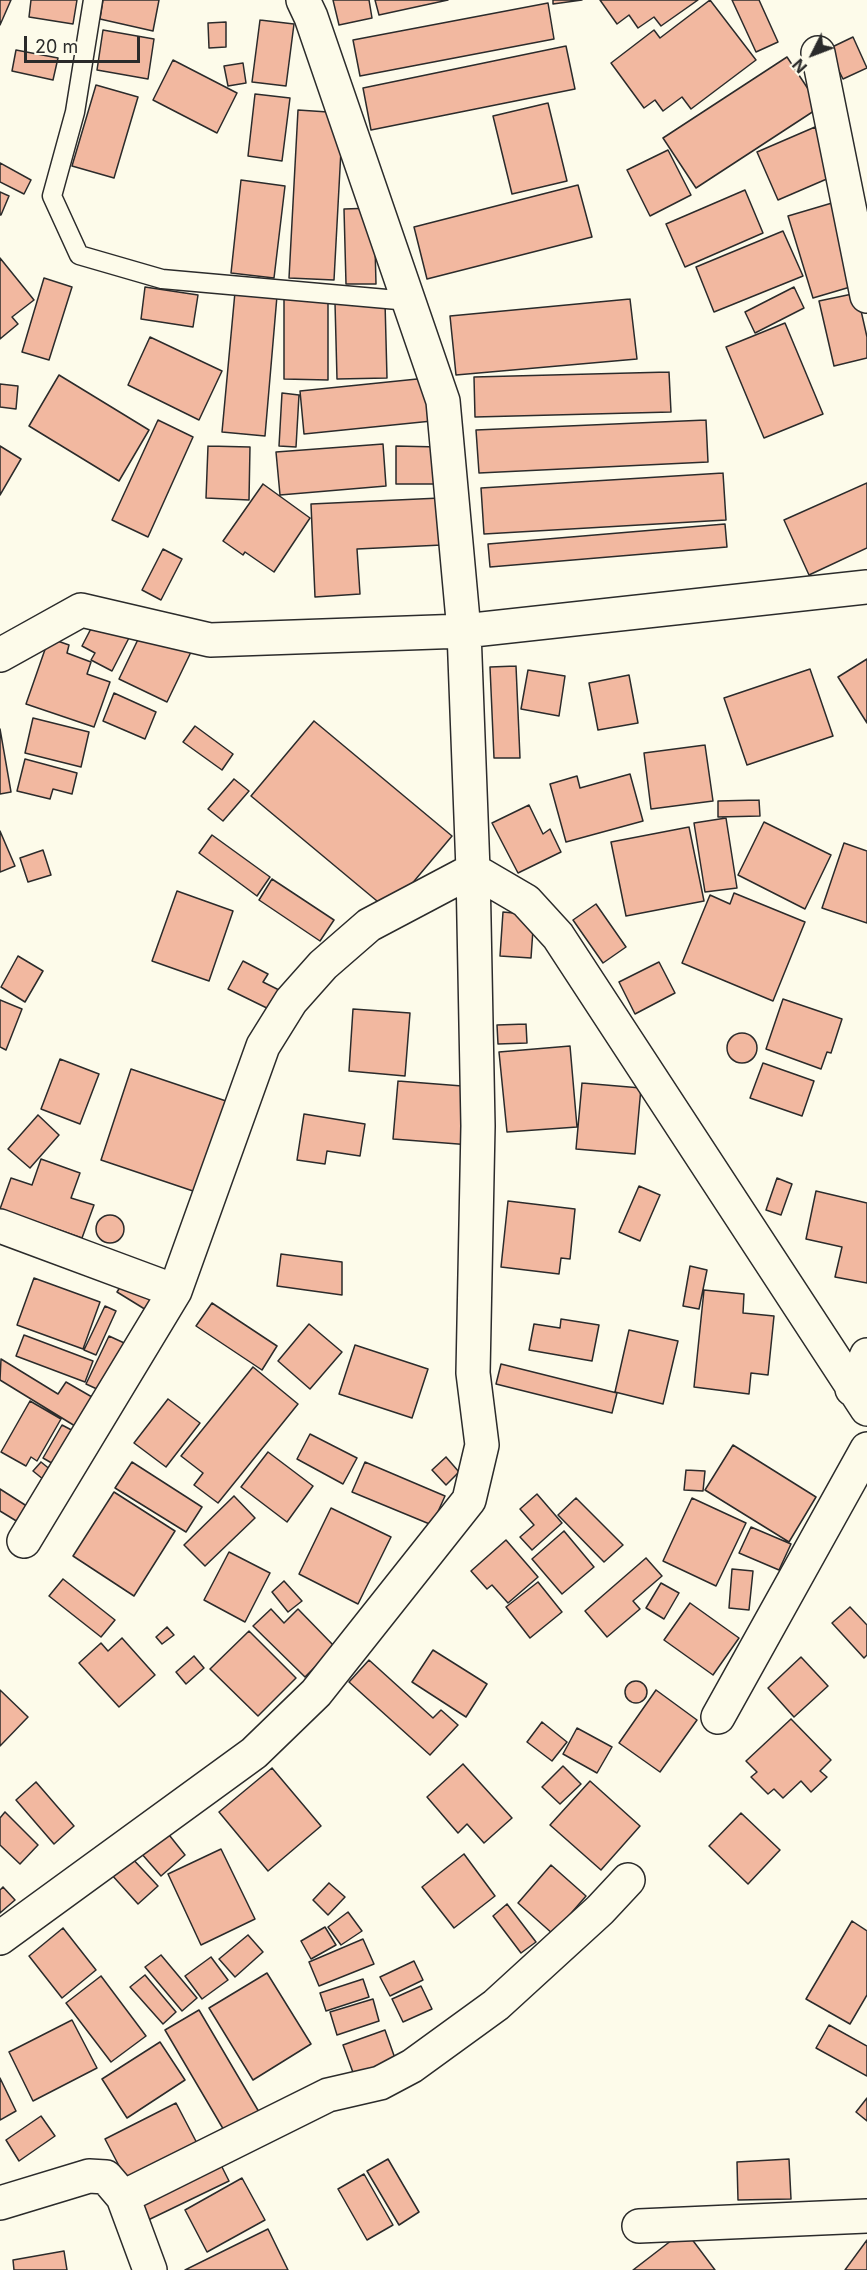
<!DOCTYPE html>
<html>
<head>
<meta charset="utf-8">
<style>
  body { margin:0 }
  #map { position:relative; width:867px; height:2270px; overflow:hidden; background:#fdfbea; font-family:Inter,sans-serif }
  canvas { display:block }
  .north { position:absolute; left:783px; top:24px; width:60px; height:60px; -webkit-text-stroke:4px #fdfbea; paint-order:stroke; rotate:228deg; font-size:16px; font-weight:700; line-height:24px; text-align:center; color:#2b2b2b }
  .north::after { content:''; display:block; margin:auto; width:21px; height:27px; background:#2b2b2b; clip-path:polygon(50% 0,100% 100%,50% 72%,0 100%) }
  .scale { position:absolute; left:24px; top:36px; width:116px; height:27px; box-sizing:border-box; border:3px solid #2b2b2b; border-top:0; padding-left:8px; font-size:18px; line-height:21px; white-space:nowrap; color:#2b2b2b; -webkit-text-stroke:4px #fdfbea; paint-order:stroke }
</style>
</head>
<body>
<div id="map">
<canvas width="867" height="2270"></canvas>
<div class="north">N</div>
<div class="scale">20 m</div>
</div>
<script>
const g = document.querySelector('canvas').getContext('2d');
g.lineJoin = 'round';
function paint(path, color) { g.fillStyle = color; g.fill(path, 'evenodd'); }
const shape = rows => new Path2D(rows.map(r => 'M' + r).join(''));
function stroke(path, color, width, dash) { g.strokeStyle = color; g.lineWidth = width; g.lineCap = dash ? 'butt' : 'round'; g.setLineDash(dash || []); g.stroke(path); }
const building = shape([
  [0,0,11,0,0,25,0,0],
  [31,0,77,0,73,24,29,17,31,0],
  [103,0,159,0,153,31,100,19,103,0],
  [333,0,369,0,372,18,339,25,333,0],
  [375,0,448,0,379,15,375,0],
  [553,0,582,0,553,4,553,0],
  [600,0,698,0,661,26,654,17,638,28,629,15,617,24,600,0],
  [710,0,756,60,691,109,682,97,663,111,655,100,644,108,611,63,654,30,660,38,710,0],
  [732,0,759,0,778,42,756,52,732,0],
  [548,3,554,39,360,76,353,40,548,3],
  [260,20,294,24,286,86,252,82,260,20],
  [226,22,226,47,209,48,208,23,226,22],
  [103,30,154,39,148,79,97,70,103,30],
  [853,37,867,68,843,79,828,49,853,37],
  [566,46,575,89,371,130,363,88,566,46],
  [16,50,58,58,53,80,12,71,16,50],
  [787,57,820,107,696,188,663,138,787,57],
  [173,60,237,93,217,133,153,100,173,60],
  [243,63,246,83,228,86,224,66,243,63],
  [96,85,138,97,114,178,72,166,96,85],
  [255,94,290,98,282,161,248,156,255,94],
  [548,103,567,181,512,194,493,116,548,103],
  [298,110,343,113,334,280,289,278,298,110],
  [815,127,836,175,778,200,757,152,815,127],
  [668,150,691,195,650,216,627,170,668,150],
  [0,163,31,180,24,194,0,182,0,163],
  [241,180,285,186,274,278,231,273,241,180],
  [578,185,592,237,427,279,414,227,578,185],
  [745,190,763,233,685,267,666,224,745,190],
  [0,192,9,196,1,215,0,215,0,192],
  [832,203,857,285,813,298,788,216,832,203],
  [374,208,376,284,346,284,344,209,374,208],
  [783,231,803,276,714,312,696,267,783,231],
  [0,258,34,300,12,317,18,324,0,339,0,258],
  [44,278,72,287,49,360,22,352,44,278],
  [145,287,198,295,193,327,141,319,145,287],
  [794,287,804,308,755,333,745,312,794,287],
  [235,292,277,296,265,436,222,432,235,292],
  [857,293,867,337,867,358,834,366,819,301,857,293],
  [284,298,328,298,328,380,284,379,284,298],
  [630,299,637,359,456,375,450,316,630,299],
  [385,302,387,378,337,379,335,303,385,302],
  [785,323,823,414,764,438,726,347,785,323],
  [150,337,222,371,199,420,128,385,150,337],
  [669,372,671,412,475,417,474,377,669,372],
  [59,375,149,430,119,481,29,426,59,375],
  [427,378,432,421,304,434,300,391,427,378],
  [0,384,18,386,16,409,0,407,0,384],
  [282,393,299,395,296,447,279,446,282,393],
  [158,420,193,437,148,537,112,520,158,420],
  [706,420,708,462,479,473,476,430,706,420],
  [383,444,386,486,280,495,276,452,383,444],
  [0,446,21,459,0,495,0,446],
  [208,446,250,447,249,500,206,498,208,446],
  [396,446,440,447,441,484,396,484,396,446],
  [723,473,726,520,484,534,481,488,723,473],
  [867,483,867,548,809,575,784,520,867,483],
  [263,484,310,518,274,572,245,552,243,555,223,541,263,484],
  [440,498,442,545,357,549,360,594,315,597,311,504,440,498],
  [725,524,727,547,490,567,488,544,725,524],
  [163,549,182,559,161,600,142,590,163,549],
  [97,617,131,634,112,671,91,660,95,653,82,646,97,617],
  [143,629,191,652,167,702,119,679,143,629],
  [49,638,69,645,67,653,91,662,87,674,110,682,94,727,26,704,49,638],
  [867,659,867,723,838,677,867,659],
  [516,666,520,758,494,758,490,667,516,666],
  [810,669,833,736,747,765,724,698,810,669],
  [528,670,565,676,559,716,521,709,528,670],
  [629,675,638,723,598,730,589,683,629,675],
  [114,693,156,712,145,739,103,721,114,693],
  [33,718,89,732,81,767,25,753,33,718],
  [314,721,452,836,389,911,251,796,314,721],
  [195,726,233,754,222,770,183,742,195,726],
  [0,729,11,792,0,794,0,729],
  [705,745,713,801,651,809,644,753,705,745],
  [25,759,77,773,72,794,53,789,50,799,17,791,25,759],
  [630,774,643,821,566,842,550,784,577,776,580,788,630,774],
  [234,779,249,791,223,821,208,809,234,779],
  [759,800,760,816,718,817,718,801,759,800],
  [529,805,543,834,550,829,561,852,518,873,492,823,529,805],
  [726,818,737,888,705,892,694,823,726,818],
  [764,822,831,855,805,909,738,875,764,822],
  [689,827,704,901,626,916,611,842,689,827],
  [0,831,15,866,0,872,0,831],
  [212,835,270,877,257,896,199,853,212,835],
  [844,843,867,851,867,923,822,908,844,843],
  [43,850,51,875,28,882,20,858,43,850],
  [272,879,334,920,320,941,259,900,272,879],
  [177,891,233,911,209,981,152,961,177,891],
  [734,893,805,922,773,1001,682,963,710,895,730,904,734,893],
  [596,904,626,947,603,963,573,920,596,904],
  [503,912,534,915,531,958,500,956,503,912],
  [18,956,43,971,25,1002,1,987,18,956],
  [243,961,268,974,263,982,287,994,277,1013,228,989,243,961],
  [659,962,675,993,635,1014,619,982,659,962],
  [783,999,842,1019,831,1053,827,1052,821,1069,766,1049,783,999],
  [0,1000,22,1009,6,1050,0,1047,0,1000],
  [353,1009,410,1013,405,1076,349,1071,353,1009],
  [526,1024,527,1043,498,1044,497,1025,526,1024],
  '727 1048a15 15 0 1 1 30 0a15 15 0 1 1-30 0Z',
  [570,1046,577,1127,507,1132,499,1052,570,1046],
  [60,1059,99,1074,80,1124,41,1109,60,1059],
  [763,1063,814,1081,802,1116,750,1098,763,1063],
  [131,1069,226,1101,196,1192,101,1160,131,1069],
  [398,1081,475,1087,471,1145,393,1139,398,1081],
  [582,1083,641,1088,635,1154,576,1149,582,1083],
  [304,1114,365,1124,360,1156,327,1151,325,1164,297,1160,304,1114],
  [38,1115,59,1135,30,1168,8,1149,38,1115],
  [41,1159,80,1173,71,1198,94,1205,82,1238,0,1209,11,1178,32,1185,41,1159],
  [777,1178,792,1184,781,1215,766,1210,777,1178],
  [639,1186,660,1195,640,1241,619,1232,639,1186],
  [816,1191,867,1203,867,1283,835,1277,842,1247,806,1239,816,1191],
  [508,1201,575,1209,570,1259,561,1258,559,1274,501,1267,508,1201],
  '96 1229a14 14 0 1 1 28 0a14 14 0 1 1-28 0Z',
  [281,1254,342,1262,342,1295,277,1286,281,1254],
  [690,1266,707,1270,699,1309,683,1306,690,1266],
  [127,1276,165,1300,156,1316,117,1292,127,1276],
  [34,1278,100,1302,83,1349,17,1325,34,1278],
  [704,1290,744,1294,743,1313,774,1316,768,1375,751,1373,749,1394,694,1387,704,1290],
  [212,1303,277,1346,262,1370,196,1326,212,1303],
  [105,1306,116,1311,96,1355,84,1350,105,1306],
  [561,1319,599,1325,592,1361,529,1350,534,1324,560,1328,561,1319],
  [309,1324,342,1352,310,1389,278,1361,309,1324],
  [629,1330,678,1341,663,1404,615,1392,629,1330],
  [24,1335,93,1361,85,1382,16,1356,24,1335],
  [109,1336,133,1347,110,1395,86,1384,109,1336],
  [355,1345,428,1369,412,1418,339,1394,355,1345],
  [1,1359,58,1394,66,1382,92,1397,75,1426,0,1380,1,1359],
  [501,1364,617,1393,612,1413,496,1384,501,1364],
  [253,1367,298,1404,218,1503,194,1485,203,1473,181,1456,253,1367],
  [168,1399,200,1423,166,1467,134,1443,168,1399],
  [30,1401,61,1419,37,1461,31,1457,26,1466,1,1452,30,1401],
  [62,1425,81,1435,62,1469,43,1458,62,1425],
  [310,1434,357,1458,343,1484,297,1459,310,1434],
  [733,1445,816,1497,789,1542,705,1490,733,1445],
  [268,1452,313,1486,287,1522,241,1487,268,1452],
  [446,1457,459,1472,446,1485,432,1470,446,1457],
  [41,1462,57,1475,49,1484,33,1471,41,1462],
  [132,1462,202,1507,186,1532,115,1488,132,1462],
  [365,1462,445,1496,432,1525,352,1492,365,1462],
  [686,1470,705,1471,703,1491,684,1490,686,1470],
  [0,1489,33,1510,23,1525,0,1511,0,1489],
  [114,1492,175,1531,134,1596,73,1556,114,1492],
  [537,1494,562,1523,532,1550,520,1537,534,1525,520,1509,537,1494],
  [234,1496,255,1518,205,1566,184,1545,234,1496],
  [576,1498,623,1545,604,1562,558,1515,576,1498],
  [692,1498,746,1523,716,1586,663,1561,692,1498],
  [331,1508,391,1537,358,1604,299,1574,331,1508],
  [751,1527,791,1544,779,1570,739,1553,751,1527],
  [564,1531,594,1567,562,1594,532,1559,564,1531],
  [506,1540,538,1577,508,1603,492,1585,487,1589,471,1571,506,1540],
  [229,1552,270,1573,245,1622,204,1600,229,1552],
  [646,1558,662,1576,633,1601,640,1609,607,1637,585,1611,646,1558],
  [732,1569,753,1571,749,1610,729,1608,732,1569],
  [63,1579,115,1620,101,1637,49,1596,63,1579],
  [284,1581,302,1601,288,1612,272,1592,284,1581],
  [538,1582,562,1612,530,1638,506,1607,538,1582],
  [661,1583,679,1593,664,1619,646,1608,661,1583],
  [690,1603,739,1638,713,1675,664,1640,690,1603],
  [850,1607,867,1625,867,1655,864,1658,832,1623,850,1607],
  [271,1609,284,1623,298,1609,335,1647,305,1677,253,1626,271,1609],
  [167,1627,174,1635,162,1644,156,1637,167,1627],
  [249,1631,296,1678,258,1716,210,1669,249,1631],
  [122,1638,155,1675,119,1707,79,1663,101,1643,108,1651,122,1638],
  [433,1650,487,1684,466,1717,412,1682,433,1650],
  [194,1656,204,1668,186,1684,176,1672,194,1656],
  [801,1657,828,1686,794,1717,768,1688,801,1657],
  [369,1660,433,1718,441,1710,458,1725,430,1755,349,1682,369,1660],
  '625 1692a11 11 0 1 1 22 0a11 11 0 1 1-22 0Z',
  [0,1690,28,1717,0,1746,0,1690],
  [656,1690,697,1720,660,1772,619,1743,656,1690],
  [791,1719,831,1760,820,1771,827,1777,811,1792,801,1781,783,1798,774,1789,768,1794,751,1777,757,1772,746,1761,791,1719],
  [542,1722,567,1742,552,1761,527,1742,542,1722],
  [577,1728,612,1747,597,1773,563,1754,577,1728],
  [463,1764,512,1818,484,1843,467,1824,458,1833,427,1797,463,1764],
  [563,1766,581,1784,560,1804,542,1787,563,1766],
  [272,1768,321,1826,268,1871,219,1812,272,1768],
  [590,1781,640,1826,601,1870,550,1825,590,1781],
  [36,1782,74,1826,54,1844,16,1800,36,1782],
  [5,1812,38,1845,20,1864,0,1845,0,1818,5,1812],
  [741,1813,780,1850,748,1884,709,1846,741,1813],
  [166,1831,185,1855,161,1876,141,1853,166,1831],
  [221,1849,255,1919,201,1945,168,1874,221,1849],
  [464,1854,495,1896,454,1928,422,1887,464,1854],
  [130,1856,158,1886,138,1904,111,1874,130,1856],
  [551,1865,586,1896,553,1934,518,1903,551,1865],
  [329,1883,345,1897,328,1915,313,1900,329,1883],
  [3,1887,15,1900,0,1913,0,1890,3,1887],
  [507,1904,536,1942,521,1953,493,1916,507,1904],
  [348,1912,362,1931,341,1945,328,1927,348,1912],
  [852,1921,867,1931,867,1995,850,2024,806,1999,852,1921],
  [325,1927,336,1945,311,1959,301,1941,325,1927],
  [63,1928,96,1970,62,1998,29,1956,63,1928],
  [248,1935,263,1952,235,1977,219,1959,248,1935],
  [363,1939,374,1964,319,1986,309,1962,363,1939],
  [161,1955,197,1998,182,2011,145,1967,161,1955],
  [211,1957,228,1980,202,1999,185,1976,211,1957],
  [414,1961,423,1980,390,1996,380,1977,414,1961],
  [267,1973,311,2044,253,2080,209,2008,267,1973],
  [145,1975,176,2012,163,2024,130,1987,145,1975],
  [101,1976,146,2036,111,2062,66,2003,101,1976],
  [363,1979,369,1997,326,2011,320,1993,363,1979],
  [421,1986,432,2009,403,2022,392,1999,421,1986],
  [373,1999,379,2021,337,2035,330,2012,373,1999],
  [199,2010,259,2112,225,2132,165,2030,199,2010],
  [72,2020,97,2068,33,2101,9,2052,72,2020],
  [829,2025,867,2046,867,2076,816,2048,829,2025],
  [385,2030,397,2064,355,2078,343,2045,385,2030],
  [160,2042,185,2080,127,2118,102,2079,160,2042],
  [0,2078,16,2111,0,2120,0,2078],
  [867,2098,867,2121,856,2112,867,2098],
  [176,2103,200,2149,129,2185,105,2139,176,2103],
  [41,2116,55,2136,19,2161,6,2140,41,2116],
  [216,2155,229,2181,144,2222,131,2196,216,2155],
  [388,2159,419,2212,399,2225,367,2171,388,2159],
  [789,2159,791,2199,738,2200,737,2162,789,2159],
  [364,2174,393,2225,367,2240,338,2189,364,2174],
  [242,2178,265,2220,207,2252,185,2210,242,2178],
  [268,2229,288,2270,185,2270,268,2229],
  [685,2230,715,2270,633,2270,685,2230],
  [867,2240,867,2270,845,2270,867,2240],
  [64,2251,67,2270,14,2270,13,2260,64,2251]
]);
paint(building, '#f2b8a0');
stroke(building, '#2b2b2b', 1.5);
const service = shape([
  [93,0,75,112,52,196,79,255,162,279,409,301]
]);
const minor = shape([
  [818,53,867,296],
  [0,655,81,610,210,640,464,631,867,587],
  [0,1226,175,1291],
  [852,1389,867,1355],
  [24,1541,175,1291,263,1046,291,1001,323,965,369,925,473,870,526,901,558,936,867,1409],
  [718,1717,867,1449],
  [0,1938,254,1753,316,1693,469,1500,482,1445,473,1373,478,1126,473,870,464,631,443,401,311,17,303,0],
  [123,2197,328,2095,380,2083,412,2066,496,2005,600,1910,628,1880],
  [0,2203,89,2176,106,2177,123,2197,150,2270],
  [639,2226,867,2216]
]);
stroke(service, '#2b2b2b', 21);
stroke(minor, '#2b2b2b', 36);
stroke(service, '#fdfbea', 18);
stroke(minor, '#fdfbea', 33);
</script>
</body>
</html>
